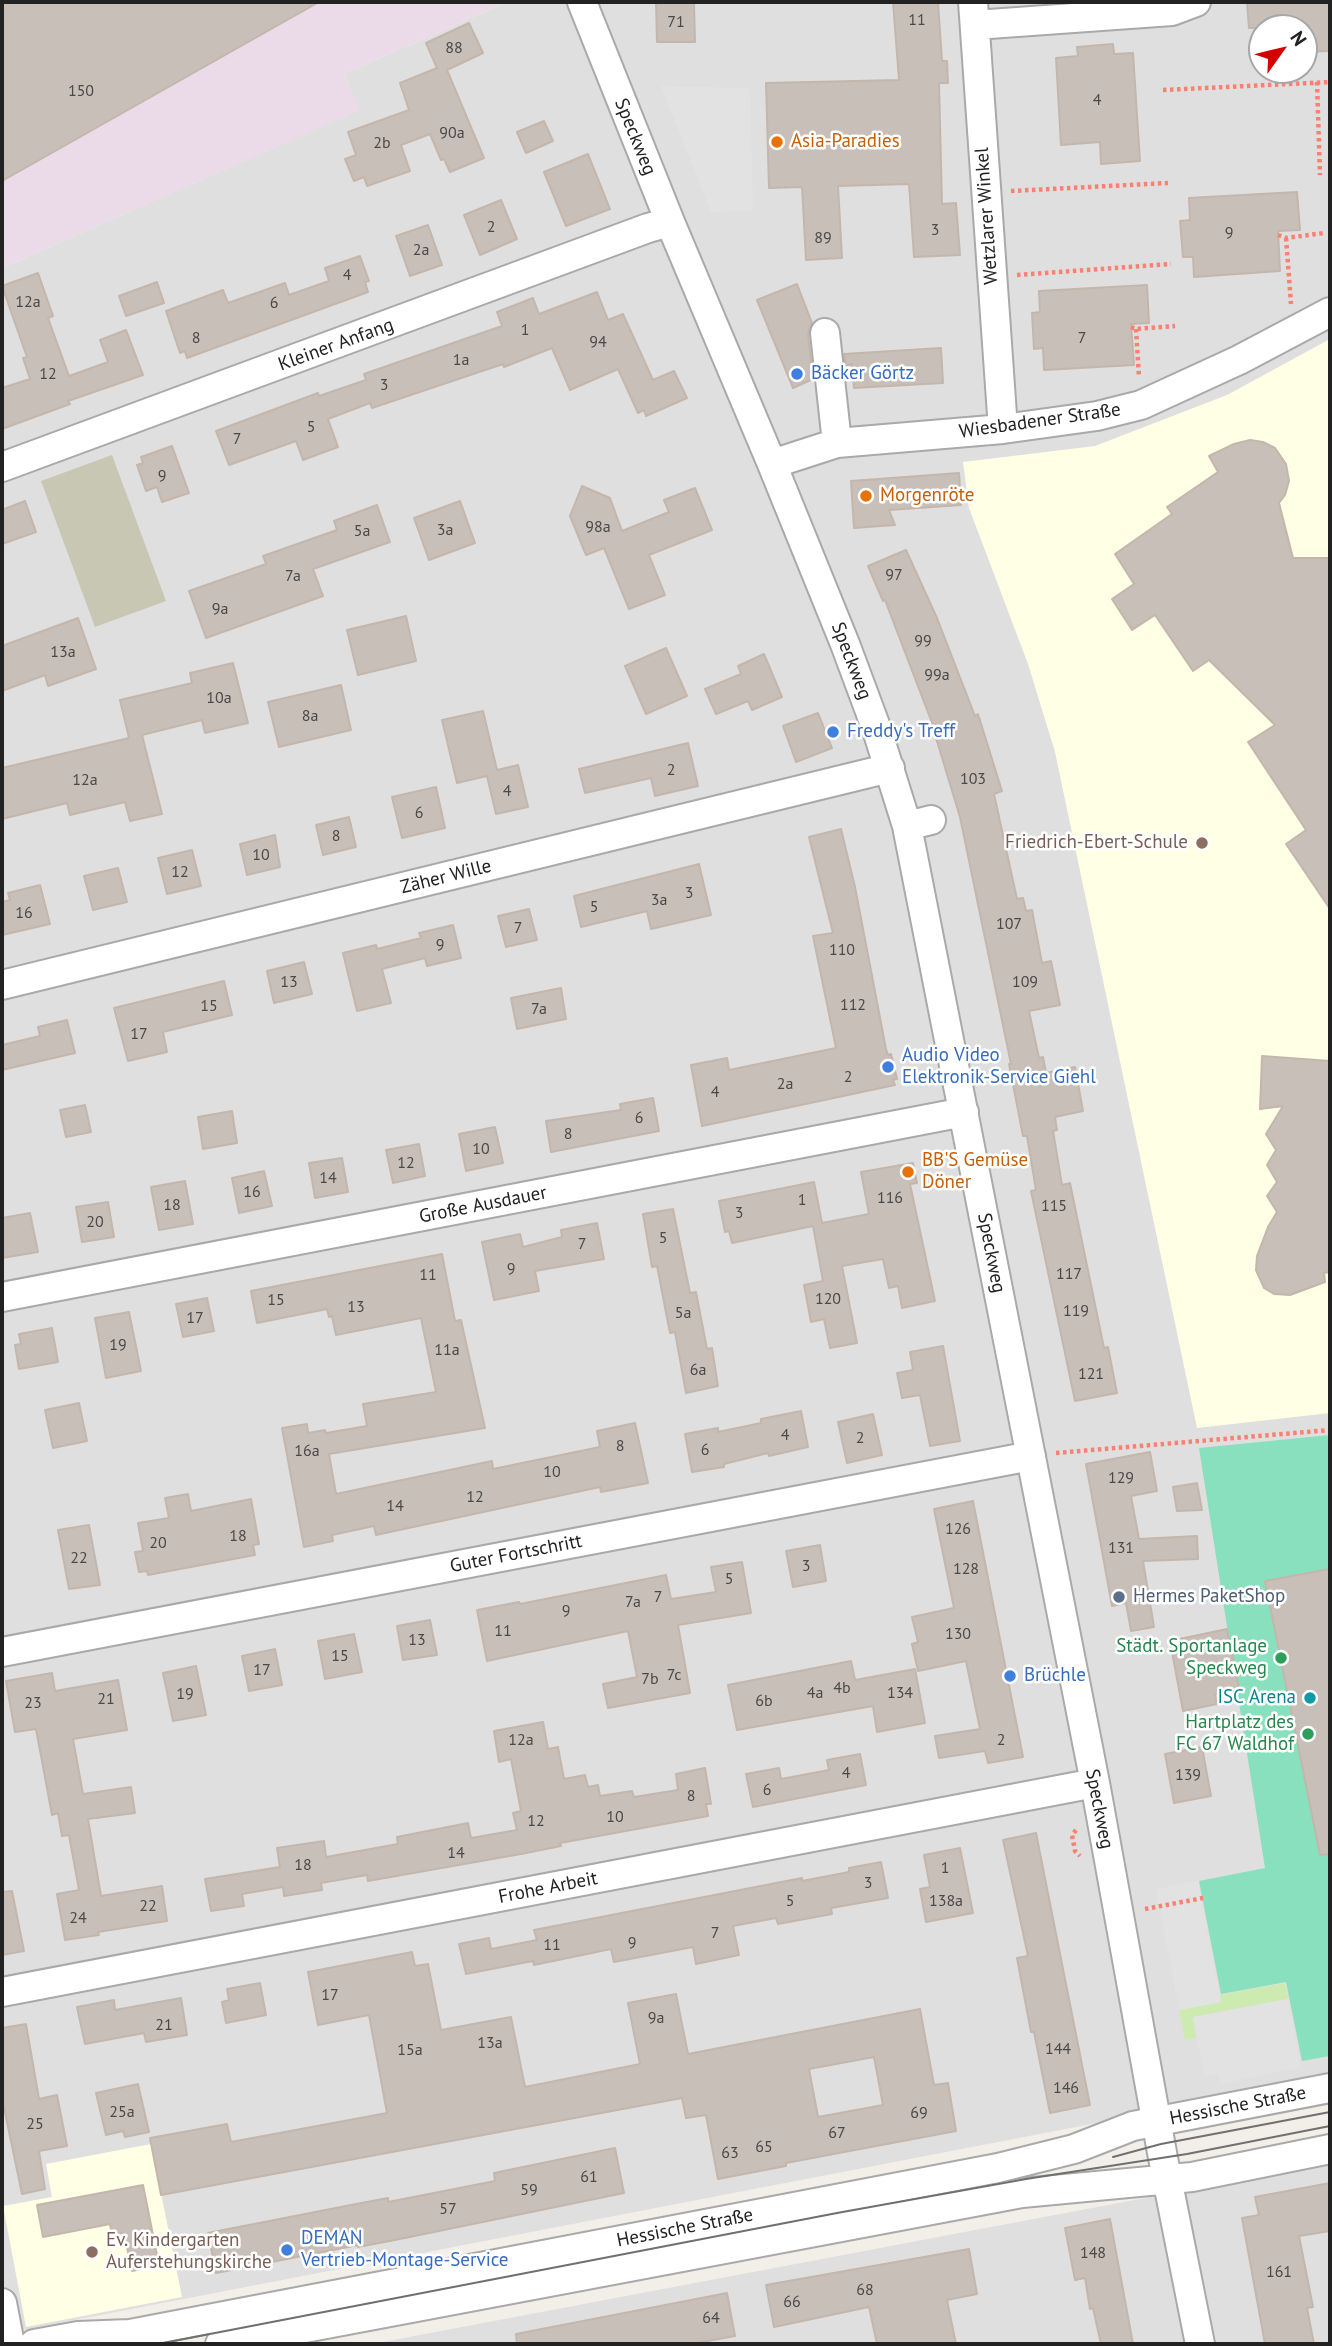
<!DOCTYPE html>
<html>
<head>
<meta charset="utf-8">
<style>
  body { margin:0 }
  #map { position:relative; width:1332px; height:2346px; overflow:hidden; background:#f2efe9; font-family:"PT Sans",sans-serif }
  canvas { display:block }
  .frame { position:absolute; inset:0; border:4px solid #222; pointer-events:none }
  .north { position:absolute; left:1248px; top:14px; width:70px; height:70px; box-sizing:border-box; background:#fff; border:2px solid #a7a7a7; border-radius:50%; rotate:56deg; font-size:19px; font-weight:700; line-height:28px; text-align:center; color:#222 }
  .north::after { content:''; display:block; margin:auto; width:24px; height:32px; background:#d40000; clip-path:polygon(50% 0,100% 100%,50% 72%,0 100%) }
</style>
</head>
<body>
<div id="map">
<canvas width="1332" height="2346"></canvas>
<div class="frame"></div>
<div class="north">N</div>
</div>
<script>
const g = document.querySelector('canvas').getContext('2d');
g.lineJoin = 'round';
function paint(path, color) { g.fillStyle = color; g.fill(path, 'evenodd'); }
const shape = rows => new Path2D(rows.map(r => 'M' + r).join(''));
function stroke(path, color, width, dash) { g.strokeStyle = color; g.lineWidth = width; g.lineCap = dash ? 'butt' : 'round'; g.setLineDash(dash || []); g.stroke(path); }
function label(font, color, halo, rows, align = 'center') {
  g.font = font + ' "PT Sans",sans-serif'; g.lineWidth = 5; g.setLineDash([]); g.textBaseline = 'middle'; g.strokeStyle = halo; g.fillStyle = color; for (const [text, x, y, turn = 0] of rows) {
    g.save(); g.translate(x, y); g.rotate((+turn || 0) * Math.PI / 180); g.textAlign = isNaN(turn) ? turn : align; if (halo) g.strokeText(text, 0, 0); g.fillText(text, 0, 0); g.restore();
  }
}
paint(shape([
  [507,2,1330,2,1330,2078,2,2334,2,268,359,110,344,74],
  [1262,28,1304,28,1304,70,1262,70],
  [1330,2163,1330,2344,372,2344]
]), '#e0dfdf');
paint(shape([
  [2,2,507,2,344,74,360,110,2,268]
]), '#ebdbe8');
paint(shape([
  [1330,339,1330,1413,1197,1428,1055,752,1028,664,969,508,963,462,1095,446,1227,395],
  [151,2144,182,2297,26,2327,3,2206,52,2197,46,2164]
]), '#ffffe5');
paint(shape([
  [112,455,166,601,95,627,41,481]
]), '#c7c7b4');
paint(shape([
  [1285,1983,1288,1999,1193,2017,1196,2038,1185,2040,1179,2010,1221,2002,1220,1995]
]), '#cdebb0');
paint(shape([
  [1330,1435,1330,2056,1302,2061,1286,1982,1221,1994,1199,1881,1265,1868,1199,1448]
]), '#88e0be');
paint(shape([
  [661,86,750,88,753,210,711,212],
  [1198,1881,1221,2002,1179,2010,1156,1889],
  [1288,1999,1301,2067,1221,2084,1218,2073,1204,2076,1193,2017]
]), '#e2e2e2');
const building = shape([
  [2,2,319,2,2,181,2,2],
  [656,2,694,2,695,42,657,42,656,2],
  [893,2,938,2,942,61,947,61,948,83,939,83,942,204,956,203,960,255,914,257,909,184,838,186,842,258,806,260,802,187,769,188,766,83,899,80,893,2],
  [1247,2,1330,2,1330,51,1304,52,1304,28,1249,28,1247,2],
  [469,23,483,53,447,70,484,158,450,172,444,159,441,160,430,134,401,145,410,171,367,186,364,177,354,181,345,159,356,155,348,132,409,110,400,83,437,68,426,43,469,23],
  [1113,44,1114,54,1133,53,1140,161,1101,164,1100,142,1061,145,1056,58,1078,56,1077,47,1113,44],
  [544,121,553,141,526,153,517,132,544,121],
  [588,154,610,209,566,226,544,172,588,154],
  [1297,192,1300,230,1278,231,1280,271,1194,277,1193,257,1183,257,1180,221,1190,220,1189,198,1297,192],
  [501,200,517,239,480,255,464,215,501,200],
  [428,225,442,265,410,276,396,236,428,225],
  [360,256,369,281,365,282,368,292,187,358,185,351,180,353,166,311,223,290,228,303,285,283,289,295,329,281,325,268,360,256],
  [38,273,53,316,48,318,69,376,108,362,100,340,126,330,143,375,68,401,70,404,2,429,2,388,30,379,23,358,27,357,2,286,38,273],
  [157,282,164,303,126,316,119,296,157,282],
  [797,284,812,323,808,335,813,379,793,388,757,300,797,284],
  [1147,285,1149,323,1131,324,1134,365,1044,370,1043,348,1034,349,1032,313,1040,312,1039,291,1147,285],
  [597,292,608,320,623,314,653,380,674,371,687,398,646,416,644,410,638,413,618,369,570,390,552,348,504,367,503,364,372,408,370,403,328,419,338,447,303,460,296,441,229,465,216,431,318,393,319,396,366,380,364,374,502,326,497,312,533,298,539,314,597,292],
  [941,348,943,383,854,388,852,364,845,366,844,354,941,348],
  [1250,440,1263,442,1275,448,1286,464,1289,481,1285,495,1279,503,1293,558,1330,558,1330,909,1286,844,1306,830,1248,742,1275,725,1209,660,1193,671,1155,615,1132,630,1112,599,1134,584,1115,554,1172,514,1167,507,1218,472,1209,456,1234,444,1250,440],
  [172,446,189,493,162,502,157,487,146,491,137,465,143,463,141,457,172,446],
  [959,473,961,505,889,510,895,525,854,528,851,481,959,473],
  [582,486,610,498,622,531,669,512,664,500,695,488,712,530,649,555,665,595,629,609,604,548,586,555,570,516,582,486],
  [25,501,36,532,2,544,2,510,25,501],
  [460,501,475,543,429,560,414,518,460,501],
  [377,505,390,542,313,569,323,596,206,638,189,591,266,564,263,556,337,530,334,521,377,505],
  [906,550,937,618,975,716,978,714,1002,791,994,794,1017,899,1023,898,1026,911,1032,910,1042,963,1051,961,1060,1005,1029,1011,1039,1058,1043,1057,1046,1073,1075,1067,1083,1111,1055,1117,1057,1130,1053,1131,1062,1185,1070,1183,1104,1348,1108,1347,1117,1393,1075,1401,1031,1191,1036,1190,1027,1136,1023,1136,1009,1064,1011,1064,960,817,933,728,934,728,885,600,883,601,868,566,906,550],
  [406,616,416,661,358,675,347,630,406,616],
  [78,618,96,669,48,686,45,675,2,691,2,646,78,618],
  [666,648,687,696,646,714,625,666,666,648],
  [764,654,782,697,752,710,748,701,716,714,705,689,741,674,738,666,764,654],
  [233,663,248,723,205,733,202,720,142,735,162,814,130,821,125,802,70,815,67,803,2,819,2,768,129,738,120,700,192,683,190,673,233,663],
  [341,685,351,730,279,747,268,702,341,685],
  [483,711,497,770,518,765,528,807,496,814,487,776,457,783,442,720,483,711],
  [818,713,832,748,796,762,783,726,818,713],
  [688,743,698,786,655,796,651,778,585,793,579,769,688,743],
  [436,787,445,828,402,838,392,797,436,787],
  [349,817,356,847,323,855,316,825,349,817],
  [841,829,855,887,886,1049,888,1055,891,1054,897,1079,893,1080,895,1085,702,1126,691,1065,727,1058,729,1070,836,1048,813,936,833,933,809,837,841,829],
  [275,835,280,867,247,875,240,844,275,835],
  [192,850,201,886,167,894,158,858,192,850],
  [699,864,711,915,651,929,647,911,581,927,574,896,699,864],
  [118,868,127,902,93,910,84,876,118,868],
  [40,885,50,924,2,935,2,902,10,900,8,893,40,885],
  [529,909,537,940,506,947,498,916,529,909],
  [453,925,461,958,427,966,425,958,382,969,391,1003,357,1011,343,953,376,945,377,949,421,938,419,933,453,925],
  [304,962,312,994,274,1003,267,971,304,962],
  [224,981,232,1015,163,1032,167,1052,128,1061,114,1008,224,981],
  [561,988,566,1019,517,1029,511,998,561,988],
  [67,1020,75,1053,2,1070,2,1045,40,1036,38,1027,67,1020],
  [1262,1056,1330,1061,1330,1272,1324,1273,1325,1282,1290,1295,1274,1294,1264,1288,1256,1270,1257,1256,1268,1227,1277,1212,1267,1196,1277,1182,1267,1165,1276,1150,1266,1134,1283,1106,1260,1109,1262,1056],
  [653,1098,659,1131,551,1152,546,1121,621,1110,620,1104,653,1098],
  [85,1105,91,1132,66,1137,60,1110,85,1105],
  [232,1111,237,1143,203,1149,198,1117,232,1111],
  [495,1127,503,1163,466,1171,459,1134,495,1127],
  [419,1144,425,1176,393,1183,386,1150,419,1144],
  [342,1158,348,1192,315,1198,309,1163,342,1158],
  [913,1163,917,1183,910,1184,935,1301,902,1308,898,1286,889,1288,883,1259,842,1266,857,1343,830,1348,824,1319,811,1322,804,1285,823,1281,813,1226,732,1243,729,1231,725,1232,719,1201,814,1182,822,1223,869,1214,861,1172,913,1163],
  [264,1171,272,1206,239,1213,232,1178,264,1171],
  [185,1181,193,1224,159,1230,151,1187,185,1181],
  [108,1202,114,1237,82,1242,76,1207,108,1202],
  [673,1209,690,1293,696,1292,707,1349,712,1348,718,1386,686,1393,675,1332,670,1333,657,1266,652,1267,643,1214,673,1209],
  [30,1213,38,1252,2,1258,2,1218,30,1213],
  [597,1223,604,1259,535,1271,539,1291,494,1300,482,1242,520,1234,523,1247,562,1237,561,1230,597,1223],
  [442,1254,455,1321,461,1320,485,1428,329,1454,336,1494,492,1461,493,1469,600,1447,597,1431,635,1423,648,1483,601,1492,600,1487,376,1535,374,1526,332,1535,333,1541,304,1547,282,1428,307,1424,308,1433,325,1430,326,1433,367,1426,363,1404,436,1392,421,1318,336,1335,332,1316,329,1317,327,1309,257,1323,251,1291,442,1254],
  [207,1298,214,1331,183,1337,176,1304,207,1298],
  [129,1312,141,1371,106,1378,95,1318,129,1312],
  [52,1328,58,1362,19,1369,15,1345,21,1344,19,1334,52,1328],
  [943,1346,960,1441,930,1446,920,1395,902,1398,897,1373,913,1370,910,1352,943,1346],
  [79,1403,87,1441,53,1448,45,1410,79,1403],
  [801,1411,808,1447,769,1456,768,1453,724,1464,724,1467,692,1472,685,1434,718,1428,718,1432,761,1423,761,1419,801,1411],
  [873,1414,882,1455,847,1463,838,1422,873,1414],
  [1150,1452,1157,1491,1131,1496,1139,1539,1197,1536,1198,1559,1143,1561,1154,1627,1131,1631,1126,1603,1112,1606,1086,1464,1150,1452],
  [1197,1483,1202,1510,1177,1511,1173,1487,1197,1483],
  [188,1494,191,1511,251,1499,259,1544,253,1545,255,1555,148,1575,147,1571,139,1572,135,1552,143,1551,138,1523,169,1518,165,1498,188,1494],
  [973,1501,1023,1757,988,1763,985,1751,939,1758,935,1736,980,1729,966,1661,918,1671,912,1644,918,1642,912,1617,954,1608,934,1509,973,1501],
  [89,1525,100,1585,69,1589,58,1530,89,1525],
  [820,1545,826,1581,793,1587,786,1551,820,1545],
  [742,1562,751,1613,678,1625,690,1693,608,1708,603,1684,637,1677,628,1631,487,1661,477,1610,519,1602,520,1604,666,1575,671,1599,716,1592,711,1567,742,1562],
  [1330,1569,1330,1854,1320,1855,1265,1581,1330,1569],
  [430,1620,437,1655,403,1660,397,1626,430,1620],
  [1227,1629,1239,1689,1215,1694,1217,1704,1183,1711,1170,1641,1227,1629],
  [354,1634,362,1672,325,1679,318,1641,354,1634],
  [275,1649,282,1685,249,1691,242,1656,275,1649],
  [851,1661,855,1680,915,1669,925,1723,877,1732,873,1706,737,1730,728,1685,851,1661],
  [196,1666,206,1715,173,1721,163,1673,196,1666],
  [52,1673,55,1691,118,1680,127,1730,73,1739,83,1794,131,1787,135,1813,88,1819,101,1896,162,1886,167,1921,98,1932,99,1935,65,1940,57,1894,79,1890,69,1835,62,1836,58,1813,52,1815,36,1729,15,1732,6,1681,52,1673],
  [543,1722,548,1749,558,1747,564,1779,585,1775,588,1787,598,1785,600,1796,632,1791,634,1797,678,1790,676,1774,705,1768,711,1804,706,1804,708,1816,560,1843,561,1846,521,1854,368,1881,367,1875,321,1883,322,1890,284,1896,283,1887,242,1894,244,1906,211,1911,205,1879,280,1867,277,1848,324,1841,326,1857,398,1844,397,1837,468,1823,471,1838,517,1830,513,1813,521,1811,511,1759,499,1762,494,1731,543,1722],
  [1202,1747,1211,1796,1174,1803,1165,1754,1202,1747],
  [860,1754,866,1785,753,1807,746,1774,779,1768,781,1779,829,1770,827,1760,860,1754],
  [1036,1833,1090,2105,1050,2113,1034,2032,1031,2032,1017,1958,1028,1956,1003,1840,1036,1833],
  [960,1848,973,1913,926,1922,920,1889,930,1887,924,1855,960,1848],
  [881,1862,888,1898,831,1908,832,1914,778,1924,776,1918,733,1926,739,1955,696,1964,693,1947,614,1962,611,1949,534,1965,533,1961,466,1974,459,1944,489,1938,491,1949,537,1940,534,1930,802,1878,802,1881,849,1872,849,1868,881,1862],
  [12,1891,24,1951,2,1955,2,1892,12,1891],
  [412,1952,415,1966,428,1964,441,2030,511,2017,525,2087,640,2064,628,2003,676,1994,688,2054,920,2009,934,2085,948,2083,956,2131,786,2163,786,2166,718,2179,706,2115,686,2118,682,2098,161,2195,150,2138,227,2124,231,2142,387,2113,369,2015,318,2025,308,1972,412,1952],
  [874,2057,883,2105,818,2117,809,2069,874,2057],
  [260,1983,266,2015,226,2023,222,2002,229,2000,227,1989,260,1983],
  [181,1998,187,2035,146,2042,144,2033,85,2044,77,2007,114,2000,115,2010,181,1998],
  [26,2024,39,2099,57,2095,67,2146,39,2151,45,2189,22,2194,2,2098,2,2028,26,2024],
  [138,2084,149,2132,125,2137,123,2131,106,2135,96,2093,138,2084],
  [615,2148,624,2193,395,2240,358,2247,358,2245,216,2273,208,2233,351,2205,388,2198,388,2202,495,2181,494,2173,615,2148],
  [1330,2183,1330,2231,1299,2236,1313,2307,1307,2308,1314,2344,1265,2344,1242,2218,1259,2215,1255,2197,1330,2183],
  [143,2185,159,2265,132,2271,124,2233,112,2235,110,2224,43,2237,37,2205,143,2185],
  [1110,2219,1133,2344,1101,2344,1093,2308,1090,2309,1085,2278,1075,2280,1065,2228,1110,2219],
  [969,2249,977,2294,947,2300,956,2344,877,2344,869,2307,774,2327,766,2285,969,2249],
  [727,2293,735,2336,691,2344,517,2344,516,2334,727,2293]
]);
paint(building, '#c7bfb8');
stroke(building, '#c4b6ab', 2);
const minor = shape([
  [582,2,670,222,772,464,845,644,877,730,907,826,1095,1783,1163,2158,1200,2344],
  [973,2,1003,429],
  [975,25,1172,11,1196,2],
  [825,333,837,443],
  [772,464,837,443,1003,429,1097,416,1141,405,1239,360,1330,312],
  [2,467,648,228,670,222],
  [907,826,931,820],
  [2,985,890,768],
  [2,1297,964,1112],
  [2,1652,1031,1456],
  [2,1992,1095,1783],
  [2,2303,10,2344],
  [34,2344,78,2336,130,2334,998,2168,1074,2149,1133,2126,1330,2088],
  [220,2344,1022,2193,1192,2177,1330,2149]
]);
stroke(minor, '#a9a9a9', 32);
stroke(shape([
  [1317,82,1320,175],
  [1163,90,1330,82],
  [1011,191,1168,183],
  [1278,235,1286,238,1324,233],
  [1286,238,1291,304],
  [1017,275,1171,264],
  [1131,327,1136,329,1175,326],
  [1136,329,1139,377],
  [1056,1453,1330,1430],
  [1076,1830,1072,1835,1075,1851,1080,1856],
  [1145,1909,1203,1898]
]), '#fa8072', 4.5, [3.5, 3.5]);
stroke(minor, '#fff', 28);
stroke(shape([
  [1113,2157,1161,2144,1330,2112],
  [158,2344,837,2213,1026,2179,1187,2154,1330,2126]
]), '#707070', 2);
for (const [x, y, r, color] of [
  [777,142,7,"#e8710a"],
  [797,374,7,"#3f7fe0"],
  [866,496,7,"#e8710a"],
  [833,732,7,"#3f7fe0"],
  [1202,843,7,"#8d6e63"],
  [888,1067,7,"#3f7fe0"],
  [908,1172,7,"#e8710a"],
  [1119,1597,7,"#5c6f8a"],
  [1281,1658,7,"#2e9e5b"],
  [1010,1676,7,"#3f7fe0"],
  [1310,1698,7,"#0f9aa8"],
  [1308,1734,7,"#2e9e5b"],
  [287,2250,7,"#3f7fe0"],
  [92,2252,7,"#8d6e63"]
]) { const dot = new Path2D(); dot.arc(x, y, r, 0, 2 * Math.PI); g.fillStyle = color; g.fill(dot); stroke(dot, '#fff', 2.5); }
label('16px', '#4b4948', null, [
  ["11",917,20],
  ["71",676,22],
  ["88",454,48],
  ["150",81,91],
  ["4",1097,100],
  ["90a",452,133],
  ["2b",382,143],
  ["2",491,227],
  ["3",935,230],
  ["9",1229,233],
  ["89",823,238],
  ["2a",421,250],
  ["4",347,275],
  ["12a",28,302],
  ["6",274,303],
  ["1",525,330],
  ["8",196,338],
  ["7",1082,338],
  ["94",598,342],
  ["1a",461,360],
  ["12",48,374],
  ["3",384,385],
  ["5",311,427],
  ["7",237,439],
  ["9",162,476],
  ["98a",598,527],
  ["3a",445,530],
  ["5a",362,531],
  ["97",894,575],
  ["7a",293,576],
  ["9a",220,609],
  ["99",923,641],
  ["13a",63,652],
  ["99a",937,675],
  ["10a",219,698],
  ["8a",310,716],
  ["2",671,770],
  ["103",973,779],
  ["12a",85,780],
  ["4",507,791],
  ["6",419,813],
  ["8",336,836],
  ["10",261,855],
  ["12",180,872],
  ["3",689,893],
  ["3a",659,900],
  ["5",594,907],
  ["16",24,913],
  ["107",1009,924],
  ["7",518,928],
  ["9",440,945],
  ["110",842,950],
  ["13",289,982],
  ["109",1025,982],
  ["112",853,1005],
  ["15",209,1006],
  ["7a",539,1009],
  ["17",139,1034],
  ["2",848,1077],
  ["2a",785,1084],
  ["4",715,1092],
  ["6",639,1118],
  ["8",568,1134],
  ["10",481,1149],
  ["12",406,1163],
  ["14",328,1178],
  ["16",252,1192],
  ["116",890,1198],
  ["1",802,1200],
  ["18",172,1205],
  ["115",1054,1206],
  ["3",739,1213],
  ["20",95,1222],
  ["5",663,1238],
  ["7",582,1244],
  ["9",511,1269],
  ["117",1069,1274],
  ["11",428,1275],
  ["120",828,1299],
  ["15",276,1300],
  ["13",356,1307],
  ["119",1076,1311],
  ["5a",683,1313],
  ["17",195,1318],
  ["19",118,1345],
  ["11a",447,1350],
  ["6a",698,1370],
  ["121",1091,1374],
  ["4",785,1435],
  ["2",860,1438],
  ["8",620,1446],
  ["6",705,1450],
  ["16a",307,1451],
  ["10",552,1472],
  ["129",1121,1478],
  ["12",475,1497],
  ["14",395,1506],
  ["126",958,1529],
  ["18",238,1536],
  ["20",158,1543],
  ["131",1121,1548],
  ["22",79,1558],
  ["3",806,1566],
  ["128",966,1569],
  ["5",729,1579],
  ["7",658,1597],
  ["7a",633,1602],
  ["9",566,1611],
  ["11",503,1631],
  ["130",958,1634],
  ["13",417,1640],
  ["15",340,1656],
  ["17",262,1670],
  ["7c",674,1675],
  ["7b",650,1679],
  ["4b",842,1688],
  ["4a",815,1693],
  ["134",900,1693],
  ["19",185,1694],
  ["21",106,1699],
  ["6b",764,1701],
  ["23",33,1703],
  ["12a",521,1740],
  ["2",1001,1740],
  ["4",846,1773],
  ["139",1188,1775],
  ["6",767,1790],
  ["8",691,1796],
  ["10",615,1817],
  ["12",536,1821],
  ["14",456,1853],
  ["18",303,1865],
  ["1",945,1868],
  ["3",868,1883],
  ["5",790,1901],
  ["138a",946,1901],
  ["22",148,1906],
  ["24",78,1918],
  ["7",715,1933],
  ["9",632,1943],
  ["11",552,1945],
  ["17",330,1995],
  ["9a",656,2018],
  ["21",164,2025],
  ["13a",490,2043],
  ["144",1058,2049],
  ["15a",410,2050],
  ["146",1066,2088],
  ["25a",122,2112],
  ["69",919,2113],
  ["25",35,2124],
  ["67",837,2133],
  ["65",764,2147],
  ["63",730,2153],
  ["61",589,2177],
  ["59",529,2190],
  ["57",448,2209],
  ["148",1093,2253],
  ["161",1279,2272],
  ["68",865,2290],
  ["66",792,2302],
  ["64",711,2318]
]);
label('19px', '#222', '#fff', [
  ["Speckweg",635,137,68],
  ["Wetzlarer Winkel",987,216,-94],
  ["Kleiner Anfang",336,345,-20],
  ["Wiesbadener Straße",1040,421,-8],
  ["Speckweg",851,661,69],
  ["Zäher Wille",446,877,-14],
  ["Große Ausdauer",483,1205,-11],
  ["Speckweg",991,1253,79],
  ["Guter Fortschritt",516,1554,-11],
  ["Speckweg",1099,1809,79],
  ["Frohe Arbeit",548,1888,-11],
  ["Hessische Straße",1238,2106,-11],
  ["Hessische Straße",685,2228,-11]
]);
label('19px', '#c56008', '#fff', [
  ["Asia-Paradies",791,142],
  ["Morgenröte",880,496],
  ["BB'S Gemüse",922,1161],
  ["Döner",922,1183]
], 'left');
label('19px', '#366cbe', '#fff', [
  ["Bäcker Görtz",811,374],
  ["Freddy's Treff",847,732],
  ["Audio Video",902,1056],
  ["Elektronik-Service Giehl",902,1078],
  ["Brüchle",1024,1676],
  ["DEMAN",301,2239],
  ["Vertrieb-Montage-Service",301,2261]
], 'left');
label('19px', '#785e54', '#fff', [
  ["Friedrich-Ebert-Schule",1188,843],
  ["Ev. Kindergarten",106,2241,"left"],
  ["Auferstehungskirche",106,2263,"left"]
], 'right');
label('19px', '#4e5e75', '#fff', [
  ["Hermes PaketShop",1133,1597]
], 'left');
label('19px', '#27864d', '#fff', [
  ["Städt. Sportanlage",1267,1647],
  ["Speckweg",1267,1669],
  ["Hartplatz des",1294,1723],
  ["FC 67 Waldhof",1294,1745]
], 'right');
label('19px', '#0d838f', '#fff', [
  ["ISC Arena",1296,1698]
], 'right');
</script>
</body>
</html>
